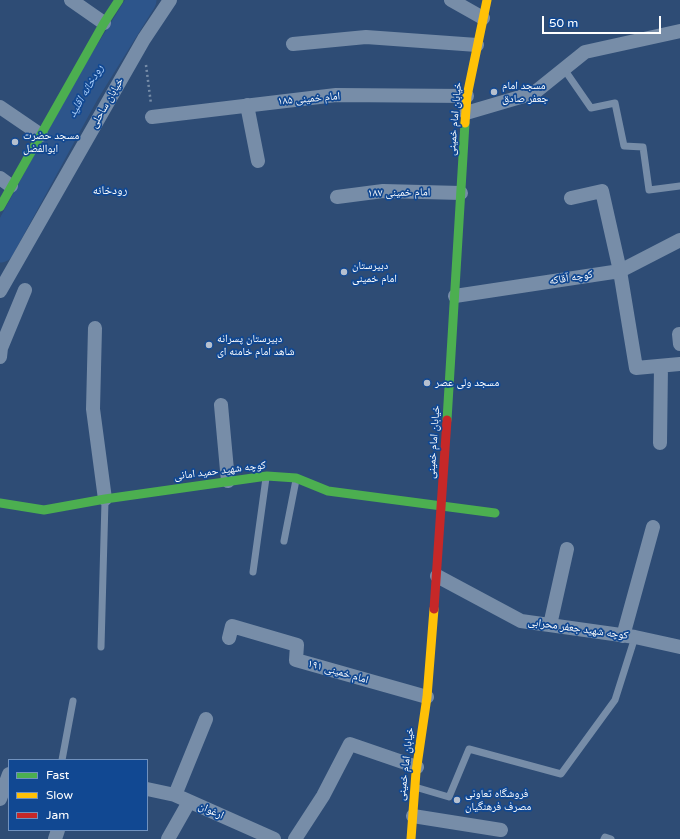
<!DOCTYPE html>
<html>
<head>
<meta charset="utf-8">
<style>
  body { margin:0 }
  #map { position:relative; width:680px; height:839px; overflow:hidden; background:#2e4c75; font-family:"Varela Round",sans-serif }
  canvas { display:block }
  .legend { position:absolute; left:8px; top:759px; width:140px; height:72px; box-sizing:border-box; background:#114892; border:1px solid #7091be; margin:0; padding:5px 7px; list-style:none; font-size:12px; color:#fff }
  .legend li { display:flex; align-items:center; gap:8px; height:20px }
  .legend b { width:20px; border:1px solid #7091be }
  .scale { position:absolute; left:542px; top:16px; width:119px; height:18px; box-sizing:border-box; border:2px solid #fff; border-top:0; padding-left:5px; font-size:12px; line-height:14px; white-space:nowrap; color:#fff; -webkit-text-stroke:3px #114892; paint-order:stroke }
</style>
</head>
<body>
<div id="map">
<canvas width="680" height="839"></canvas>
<ul class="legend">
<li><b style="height:5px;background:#4caf50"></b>Fast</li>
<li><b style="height:5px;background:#ffc107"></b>Slow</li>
<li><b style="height:5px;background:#c62828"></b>Jam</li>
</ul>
<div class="scale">50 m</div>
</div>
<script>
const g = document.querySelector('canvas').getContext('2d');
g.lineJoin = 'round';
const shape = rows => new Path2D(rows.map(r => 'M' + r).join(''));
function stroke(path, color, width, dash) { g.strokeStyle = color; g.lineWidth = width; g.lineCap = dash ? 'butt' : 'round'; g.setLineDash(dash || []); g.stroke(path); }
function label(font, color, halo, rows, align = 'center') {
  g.font = font + ' "Varela Round","Noto Naskh Arabic",sans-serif'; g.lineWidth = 3.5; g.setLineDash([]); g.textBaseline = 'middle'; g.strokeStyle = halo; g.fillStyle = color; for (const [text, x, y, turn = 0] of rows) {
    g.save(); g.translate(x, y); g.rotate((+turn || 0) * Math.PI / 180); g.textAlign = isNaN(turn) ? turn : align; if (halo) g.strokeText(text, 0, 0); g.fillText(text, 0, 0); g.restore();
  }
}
stroke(shape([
  [0,248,85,92,142,0]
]), '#2d558b', 29);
stroke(shape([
  [146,65,151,104]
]), '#778da8', 2.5, [2, 3]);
stroke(shape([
  [564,69,591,108,615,103,624,146,643,147,649,190,680,186],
  [284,541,296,480],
  [253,572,266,478],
  [101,647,105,501],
  [62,760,73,701],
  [415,787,449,797,469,749,561,774,615,700,635,637],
  [604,839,605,837,611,839]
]), '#778da8', 7);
stroke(shape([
  [71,0,104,23],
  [451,0,483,18],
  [293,44,366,37,477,45],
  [247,105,258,161],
  [0,107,41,135],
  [466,113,534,93,585,52,680,31],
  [152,117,336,95,467,96],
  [0,178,11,186],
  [337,197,383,191,461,193],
  [571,198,602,191,620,271,636,368,680,364],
  [0,291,144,39,170,0],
  [455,296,620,271,680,240],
  [95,328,93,409,105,499],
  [680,334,679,334,680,344],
  [0,357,1,348,25,290],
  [221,405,228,481],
  [660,443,661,366],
  [437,576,521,621,635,637,680,647],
  [550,625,567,549],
  [623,636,653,527],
  [229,638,232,626,297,645,296,660,427,697],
  [147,789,175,795,274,839],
  [175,795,206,719],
  [0,799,9,774],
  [413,816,501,830],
  [55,839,58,830],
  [168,839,189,802],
  [295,839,323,796,350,744,417,767]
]), '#778da8', 14);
stroke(shape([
  [0,207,104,23,119,0],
  [447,420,465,123],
  [0,503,44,510,105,499,267,476,296,478,328,491,495,513]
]), '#4caf50', 9);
stroke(shape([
  [465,123,467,96,487,0],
  [411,839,416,772,427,697,434,609]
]), '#ffc107', 9);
stroke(shape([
  [434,609,447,420]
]), '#c62828', 9);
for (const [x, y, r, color] of [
  [494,92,4,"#b6c0cf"],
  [15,142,4,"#b6c0cf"],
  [344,272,4,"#b6c0cf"],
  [209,345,4,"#b6c0cf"],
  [427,383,4,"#b6c0cf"],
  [457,800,4,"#b6c0cf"]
]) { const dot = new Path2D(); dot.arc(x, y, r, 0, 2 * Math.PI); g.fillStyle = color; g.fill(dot); stroke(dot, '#114892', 1.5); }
label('11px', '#fff', '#114892', [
  ["مسجد امام",502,86],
  ["جعفر صادق",502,99],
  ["مسجد حضرت",23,136],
  ["ابوالفضل",23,149],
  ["دبیرستان",352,266],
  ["امام خمینی",352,279],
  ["دبیرستان پسرانه",217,339],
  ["شاهد امام خامنه ای",217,352],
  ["مسجد ولی عصر",435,383],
  ["فروشگاه تعاونی",465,794],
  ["مصرف فرهنگیان",465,807]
], 'left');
label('11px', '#fff', '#114892', [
  ["امام خمینی ۱۸۵",309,99,-5],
  ["خیابان ساحلی",107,103,-60],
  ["خیابان امام خمینی",455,119,-85],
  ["امام خمینی ۱۸۷",399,193,-1],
  ["کوچه آقاکه",571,278,-9],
  ["خیابان امام خمینی",434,442,-86],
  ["کوچه شهید حمید امانی",220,471,-7],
  ["کوچه شهید جعفر محرابی",578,629,8],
  ["امام خمینی ۱۹۱",338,672,16],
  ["خیابان امام خمینی",406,764,-83],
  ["ارغوان",211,811,24]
]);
label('italic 12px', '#aacefa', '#114892', [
  ["رودخانه اقلید",86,91,-60]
]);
label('12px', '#fff', '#114892', [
  ["رودخانه",110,191]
]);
</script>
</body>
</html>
